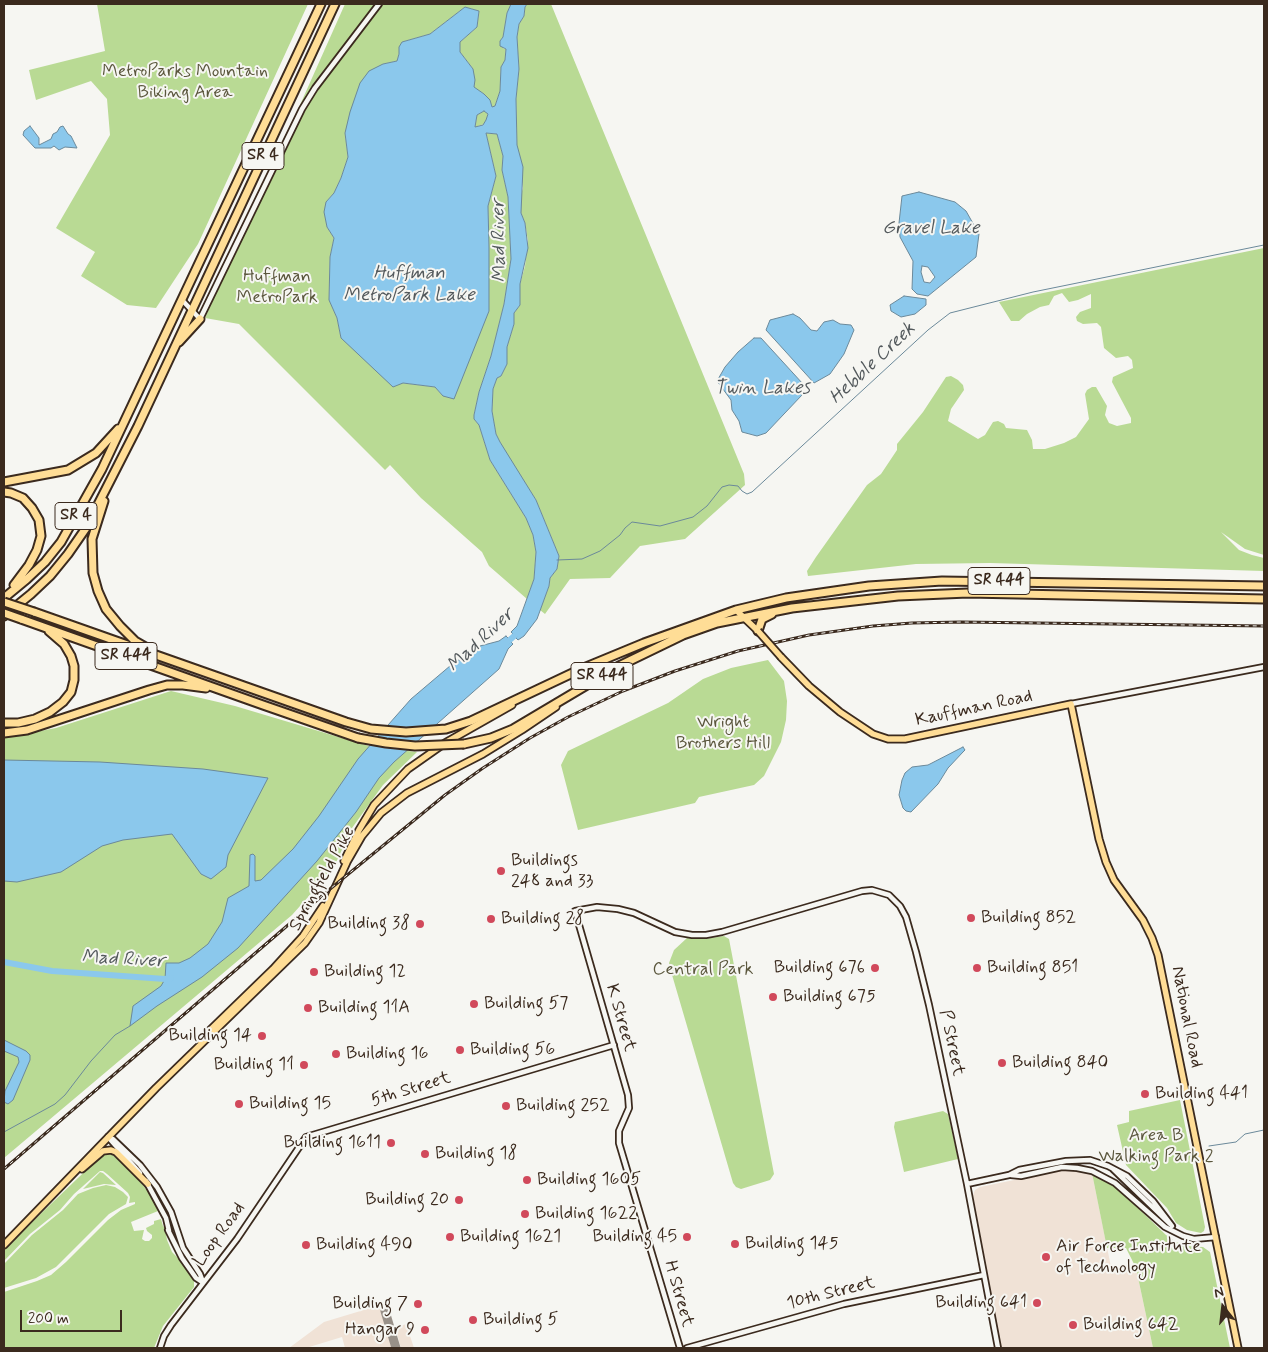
<!DOCTYPE html>
<html>
<head>
<meta charset="utf-8">
<style>
  body { margin:0 }
  #map { position:relative; width:1268px; height:1352px; overflow:hidden; background:#f6f6f2; font-family:Mynerve,sans-serif }
  canvas { display:block }
  .frame { position:absolute; inset:0; border:5px solid #3b2a1e; pointer-events:none }
  .north { position:absolute; left:1198px; top:1282px; width:50px; height:50px; -webkit-text-stroke:4px #f6f6f2; paint-order:stroke; rotate:344deg; font-size:14px; font-weight:700; line-height:20px; text-align:center; color:#3b2a1e }
  .north::after { content:''; display:block; margin:auto; width:18px; height:22px; background:#3b2a1e; clip-path:polygon(50% 0,100% 100%,50% 72%,0 100%) }
  .scale { position:absolute; left:20px; top:1310px; width:102px; height:22px; box-sizing:border-box; border:2px solid #3b2a1e; border-top:0; padding-left:6px; font-size:15px; line-height:18px; white-space:nowrap; color:#3b2a1e; -webkit-text-stroke:4px #f6f6f2; paint-order:stroke }
</style>
</head>
<body>
<div id="map">
<canvas width="1268" height="1352"></canvas>
<div class="frame"></div>
<div class="north">N</div>
<div class="scale">200 m</div>
</div>
<script>
const g = document.querySelector('canvas').getContext('2d');
g.lineJoin = 'round';
function paint(path, color) { g.fillStyle = color; g.fill(path, 'evenodd'); }
const shape = rows => new Path2D(rows.map(r => 'M' + r).join(''));
function stroke(path, color, width, dash) { g.strokeStyle = color; g.lineWidth = width; g.lineCap = dash ? 'butt' : 'round'; g.setLineDash(dash || []); g.stroke(path); }
function label(font, color, halo, rows, align = 'center') {
  g.font = font + ' Mynerve,sans-serif'; g.lineWidth = 4; g.setLineDash([]); g.textBaseline = 'middle'; g.strokeStyle = halo; g.fillStyle = color; for (const [text, x, y, turn = 0] of rows) {
    g.save(); g.translate(x, y); g.rotate((+turn || 0) * Math.PI / 180); g.textAlign = isNaN(turn) ? turn : align; if (halo) g.strokeText(text, 0, 0); g.fillText(text, 0, 0); g.restore();
  }
}
paint(shape([
  [1077,1170,1092,1173,1111,1267,1136,1268,1153,1348,1001,1348,973,1195,975,1190,980,1187,1058,1171],
  [377,1306,381,1309,393,1348,345,1348,342,1337,306,1348,289,1348,324,1322],
  [407,1324,410,1336,414,1348,401,1348,395,1327]
]), '#f0e2d6');
paint(shape([
  [97,4,308,4,198,244,156,308,127,305,81,276,95,252,56,228,110,135,107,99,91,81,36,100,29,70,105,51],
  [345,4,511,4,507,13,503,37,500,41,504,49,506,49,505,60,501,67,500,91,495,106,492,107,490,100,484,94,473,87,473,69,460,52,460,42,477,27,479,11,465,7,430,34,402,42,397,61,383,64,345,133,348,157,341,178,334,193,326,202,327,227,334,238,330,257,329,299,337,318,341,338,403,383,435,387,443,396,489,311,489,248,488,206,496,176,486,133,497,134,503,156,502,170,508,197,511,259,504,304,491,356,479,392,474,415,474,419,479,425,490,460,526,518,533,535,536,552,534,579,527,599,489,566,482,552,421,498,390,465,385,470,239,324,205,318],
  [527,4,551,4,744,474,745,485,685,539,640,546,610,578,570,579,545,614,540,610,549,586,550,578,557,569,559,556,536,500,505,452,496,434,492,411,493,389,497,378,501,376,507,364,507,347,514,324,514,313,520,305,520,284,525,266,528,241,525,223,521,213,521,194,523,188,517,145,516,99,519,69,517,37,519,24,524,16,525,7],
  [484,111,487,112,488,117,484,124,475,127,477,115],
  [1264,248,1264,555,1245,549,1221,532,1239,550,1252,555,1264,558,1264,571,990,563,916,564,808,576,807,571,816,557,867,485,881,474,897,450,897,444,923,412,946,377,951,376,958,380,963,385,964,390,951,409,948,421,978,439,985,435,993,422,998,421,1004,424,1006,428,1027,430,1032,440,1033,449,1045,449,1064,443,1076,437,1089,419,1085,394,1087,390,1092,387,1096,387,1107,406,1105,415,1109,423,1117,426,1131,423,1131,418,1112,382,1113,377,1133,368,1132,360,1128,356,1116,358,1104,348,1101,327,1097,323,1083,324,1077,321,1076,317,1080,312,1091,308,1091,294,1078,300,1069,302,1062,293,1054,296,1049,305,1040,307,1027,314,1019,321,1011,321,999,302],
  [768,660,784,681,787,701,786,720,781,742,764,776,754,785,699,797,695,803,578,830,561,765,568,751,668,703,703,679,731,668],
  [171,691,235,706,372,747,417,752,383,785,352,828,333,869,292,915,4,1158,4,738,56,728],
  [724,936,729,939,774,1174,770,1180,741,1189,736,1187,733,1183,670,968,669,963,674,950,687,938,704,939],
  [1180,1100,1205,1227,1204,1231,1201,1233,1187,1230,1176,1223,1167,1208,1126,1165,1117,1125,1129,1122,1129,1111],
  [943,1111,948,1114,958,1159,904,1172,894,1127,895,1122],
  [108,1152,118,1159,136,1176,149,1193,158,1211,131,1222,134,1231,144,1230,142,1239,145,1241,149,1241,152,1238,152,1235,147,1231,146,1228,154,1224,154,1221,161,1219,163,1226,165,1228,167,1240,172,1252,179,1259,194,1281,194,1287,163,1326,154,1348,4,1348,4,1292,37,1281,51,1275,66,1262,108,1220,121,1210,135,1204,135,1202,129,1203,130,1197,128,1193,107,1174,103,1171,100,1171,74,1194,60,1210,30,1234,4,1261,4,1249,103,1154],
  [100,1172,103,1173,116,1185,104,1184,83,1189],
  [1092,1173,1114,1185,1166,1235,1176,1242,1187,1246,1203,1247,1210,1252,1230,1348,1153,1348,1136,1268,1126,1248,1107,1248],
  [106,1185,115,1187,123,1192,128,1197,126,1204,109,1214,56,1267,36,1278,4,1288,4,1264,32,1235,63,1210,78,1194,93,1188]
]), '#b9da94');
const water = shape([
  [511,4,527,4,525,7,524,16,519,24,517,37,519,69,516,99,517,145,523,167,521,213,525,223,528,248,520,284,520,305,514,313,514,324,507,347,507,364,501,376,497,378,493,389,492,411,496,434,500,442,536,500,559,556,557,569,550,578,549,586,537,619,524,636,518,640,516,638,518,636,515,637,514,635,515,632,513,634,511,632,517,626,534,579,536,552,533,535,526,518,490,460,479,425,474,419,474,415,479,392,491,356,504,304,511,259,508,197,502,170,503,156,497,134,486,133,496,176,488,206,489,248,489,311,454,399,443,396,435,387,403,383,393,387,341,338,337,318,329,300,330,257,334,238,327,227,324,212,326,202,334,193,341,178,348,157,345,133,350,112,360,83,369,71,383,64,397,61,399,54,399,47,402,42,430,34,465,7,479,11,477,27,460,42,460,52,473,69,475,80,474,87,484,94,490,100,492,107,495,106,500,91,501,67,505,60,506,49,500,46,500,41,503,37,507,13,511,4],
  [484,111,488,114,486,120,483,125,475,127,477,115,484,111],
  [30,126,39,138,39,145,51,139,53,134,57,132,60,127,63,126,68,134,71,136,77,148,65,147,59,150,54,146,51,148,35,148,23,135,24,131,30,126],
  [919,192,955,202,966,211,979,234,976,257,928,296,917,294,912,289,913,261,900,237,899,223,902,196,919,192],
  [922,266,928,267,935,277,930,283,924,282,921,272,922,266],
  [904,296,926,299,926,305,915,314,901,317,891,311,890,305,904,296],
  [793,314,800,318,811,330,817,331,824,322,833,320,840,324,851,325,854,330,844,354,830,374,814,383,766,330,770,320,793,314],
  [754,338,761,338,803,384,802,395,766,433,757,436,742,432,739,421,732,410,731,400,717,381,725,367,738,352,754,338],
  [506,636,508,638,505,641,509,639,510,641,508,644,511,642,513,644,508,649,499,669,394,762,379,778,356,812,317,861,238,948,202,977,157,1006,130,1026,133,1006,161,986,165,979,166,963,179,963,190,958,208,944,222,922,228,898,249,886,250,855,253,854,255,856,255,881,261,880,293,849,319,816,358,759,411,699,457,660,463,660,480,646,499,641,506,636],
  [963,747,965,750,963,752,948,768,938,784,911,812,906,811,903,808,899,795,902,780,905,773,912,767,928,765,963,747],
  [4,760,100,762,203,769,268,778,228,855,226,867,211,879,201,874,172,834,123,840,102,846,61,872,17,882,4,881,4,760],
  [4,1040,26,1051,30,1055,30,1060,13,1100,8,1104,4,1102,5,1091,19,1062,18,1057,4,1051,4,1040]
]);
paint(water, '#8bc8ec');
stroke(water, '#6b899a', 1);
stroke(shape([
  [557,560,582,559,600,551,620,535,625,528,632,522,660,526,693,517,707,506,722,487,729,485,738,486,742,491,747,494,752,492,928,330,950,313,1033,292,1264,245],
  [4,1132,55,1104,65,1095,91,1061,115,1035,130,1026],
  [1209,1146,1236,1142,1245,1134,1264,1130]
]), '#6b899a', 1);
stroke(shape([
  [504,645,521,630],
  [4,962,52,971,165,979,171,978]
]), '#8bc8ec', 6);
stroke(shape([
  [385,1311,396,1348]
]), '#989088', 9);
const minor = shape([
  [182,300,200,319,302,109,315,88,379,4],
  [1071,704,1264,667],
  [108,1137,113,1139,140,1165,157,1187,171,1212,183,1248,200,1274,203,1282],
  [108,1137,140,1173],
  [1113,1169,1170,1224],
  [1011,1175,1021,1176,1062,1167,1077,1168,1092,1171,1115,1183,1165,1227,1183,1236,1194,1239,1216,1237],
  [146,1181,166,1218,169,1231],
  [967,1184,1009,1175,1019,1170,1066,1161,1090,1160,1108,1166,1127,1176,1153,1201,1172,1226],
  [168,1230,182,1258,196,1278,202,1282],
  [160,1348,164,1336,171,1325,237,1239,306,1137,614,1045],
  [680,1348,619,1143,619,1131,629,1108,628,1095,575,911,597,907,618,909,634,913,675,932,692,935,706,935,722,932,862,891,872,890,889,895,900,906,906,917,916,952,929,1005,967,1184,998,1348],
  [687,1348,844,1304,984,1275]
]);
const major = shape([
  [736,610,758,631],
  [781,657,809,686,840,712,873,734,888,739,905,739,1071,704,1099,839,1106,862,1114,880,1143,920,1152,938,1158,955,1238,1348],
  [344,861,359,830,374,805,408,769,445,743,512,705],
  [201,1042,205,1035,273,969,303,936,323,906],
  [82,1169,103,1151,111,1150,116,1152,148,1184],
  [4,1245,156,1088,305,943,319,923,347,862,362,836,381,813,407,793,483,754,522,730,556,707]
]);
const highway = shape([
  [179,342,200,319],
  [4,482,68,470,96,453,118,429],
  [4,492,11,493,23,498,32,508,39,520,41,536,37,550,29,565,14,585],
  [104,501,92,539,93,573,98,591,106,609,120,626,135,641,149,649],
  [4,598,27,579,45,562,61,542,102,469,321,4],
  [34,612,346,722,371,729,406,732,446,729,471,721,581,669,644,643,736,610,786,598,869,586,942,581,1264,586],
  [4,616,31,594,50,576,68,554,86,528,138,426,335,4],
  [21,619,263,705,358,738],
  [758,631,762,619,772,614],
  [4,723,18,723,35,719,50,712,63,702,71,692,74,680,74,666,71,656,64,644,49,631],
  [4,733,27,730,149,690,167,685,183,685,206,688],
  [464,744,491,738,513,729,619,666,683,635,717,623,792,608,898,596,968,593,1264,599]
]);
stroke(minor, '#3b2a1e', 8);
stroke(major, '#3b2a1e', 9);
stroke(highway, '#3b2a1e', 11);
stroke(minor, '#f6f6f2', 4.5);
stroke(major, '#ffdd96', 5.5);
stroke(highway, '#ffdd96', 7);
const rail = shape([
  [4,1169,330,889,445,795,483,768,530,738,568,717,623,691,675,671,738,651,809,635,873,626,912,623,961,622,1264,626]
]);
stroke(rail, '#3b2a1e', 3);
stroke(rail, '#f6f6f2', 1, [4]);
const majorBridge = shape([
  [758,631,781,657]
]);
const highwayBridge = shape([
  [4,602,34,612],
  [4,613,21,619],
  [358,738,386,743,415,746,464,744]
]);
stroke(majorBridge, '#3b2a1e', 9, []);
stroke(highwayBridge, '#3b2a1e', 11, []);
stroke(majorBridge, '#ffdd96', 5.5);
stroke(highwayBridge, '#ffdd96', 7);
for (const [x, y, r, color] of [
  [501,871,5,"#d1495b"],
  [971,918,5,"#d1495b"],
  [491,919,5,"#d1495b"],
  [420,924,5,"#d1495b"],
  [875,968,5,"#d1495b"],
  [977,968,5,"#d1495b"],
  [314,972,5,"#d1495b"],
  [773,997,5,"#d1495b"],
  [474,1004,5,"#d1495b"],
  [308,1008,5,"#d1495b"],
  [262,1036,5,"#d1495b"],
  [460,1050,5,"#d1495b"],
  [336,1054,5,"#d1495b"],
  [1002,1063,5,"#d1495b"],
  [304,1065,5,"#d1495b"],
  [1145,1094,5,"#d1495b"],
  [239,1104,5,"#d1495b"],
  [506,1106,5,"#d1495b"],
  [391,1143,5,"#d1495b"],
  [425,1154,5,"#d1495b"],
  [527,1180,5,"#d1495b"],
  [459,1200,5,"#d1495b"],
  [525,1214,5,"#d1495b"],
  [450,1237,5,"#d1495b"],
  [687,1237,5,"#d1495b"],
  [735,1244,5,"#d1495b"],
  [306,1245,5,"#d1495b"],
  [1046,1257,5,"#d1495b"],
  [1037,1303,5,"#d1495b"],
  [418,1304,5,"#d1495b"],
  [473,1320,5,"#d1495b"],
  [1073,1325,5,"#d1495b"],
  [425,1330,5,"#d1495b"]
]) { const dot = new Path2D(); dot.arc(x, y, r, 0, 2 * Math.PI); g.fillStyle = color; g.fill(dot); stroke(dot, '#f6f6f2', 2); }
for (const [x, y, w] of [
  [263,156,42],
  [76,516,42],
  [999,581,62],
  [126,656,62],
  [602,676,62]
]) { const box = new Path2D(); box.roundRect(x - w / 2, y - 13.5, w, 27, 4); g.fillStyle = '#f6f6f2'; g.fill(box); stroke(box, '#3b2a1e', 1); }
label('bold 16px', '#3b2a1e', null, [
  ["SR 4",263,156],
  ["SR 4",76,516],
  ["SR 444",999,581],
  ["SR 444",126,656],
  ["SR 444",602,676]
]);
label('18px', '#5a563c', '#f6f6f2', [
  ["MetroParks Mountain",185,72],
  ["Biking Area",185,93],
  ["Huffman",277,277],
  ["MetroPark",277,298],
  ["Wright",723,723],
  ["Brothers Hill",723,744],
  ["Central Park",703,970],
  ["Area B",1156,1136],
  ["Walking Park 2",1156,1157]
]);
label('18px', '#3b2a1e', '#f6f6f2', [
  ["Kauffman Road",974,709,-12],
  ["Springfield Pike",323,879,-61],
  ["National Road",1186,1017,79],
  ["K Street",620,1018,74],
  ["P Street",951,1043,78],
  ["5th Street",411,1090,-17],
  ["Loop Road",220,1235,-54],
  ["H Street",678,1294,74],
  ["10th Street",831,1294,-14]
]);
label('18px', '#3b2a1e', '#f6f6f2', [
  ["Buildings",511,861],
  ["248 and 33",511,882],
  ["Building 852",981,918],
  ["Building 28",501,919],
  ["Building 38",410,924,"right"],
  ["Building 676",865,968,"right"],
  ["Building 851",987,968],
  ["Building 12",324,972],
  ["Building 675",783,997],
  ["Building 57",484,1004],
  ["Building 11A",318,1008],
  ["Building 14",252,1036,"right"],
  ["Building 56",470,1050],
  ["Building 16",346,1054],
  ["Building 840",1012,1063],
  ["Building 11",294,1065,"right"],
  ["Building 441",1155,1094],
  ["Building 15",249,1104],
  ["Building 252",516,1106],
  ["Building 1611",381,1143,"right"],
  ["Building 18",435,1154],
  ["Building 1605",537,1180],
  ["Building 20",449,1200,"right"],
  ["Building 1622",535,1214],
  ["Building 1621",460,1237],
  ["Building 45",677,1237,"right"],
  ["Building 145",745,1244],
  ["Building 490",316,1245],
  ["Air Force Institute",1056,1247],
  ["of Technology",1056,1268],
  ["Building 641",1027,1303,"right"],
  ["Building 7",408,1304,"right"],
  ["Building 5",483,1320],
  ["Building 642",1083,1325],
  ["Hangar 9",415,1330,"right"]
], 'left');
label('italic 19px', '#53595c', '#f6f6f2', [
  ["Gravel Lake",931,229],
  ["Mad River",500,241,-91],
  ["Huffman",409,274],
  ["MetroPark Lake",409,296],
  ["Hebble Creek",873,364,-43],
  ["Twin Lakes",762,389],
  ["Mad River",481,641,-43],
  ["Mad River",123,960,3]
]);
</script>
</body>
</html>
